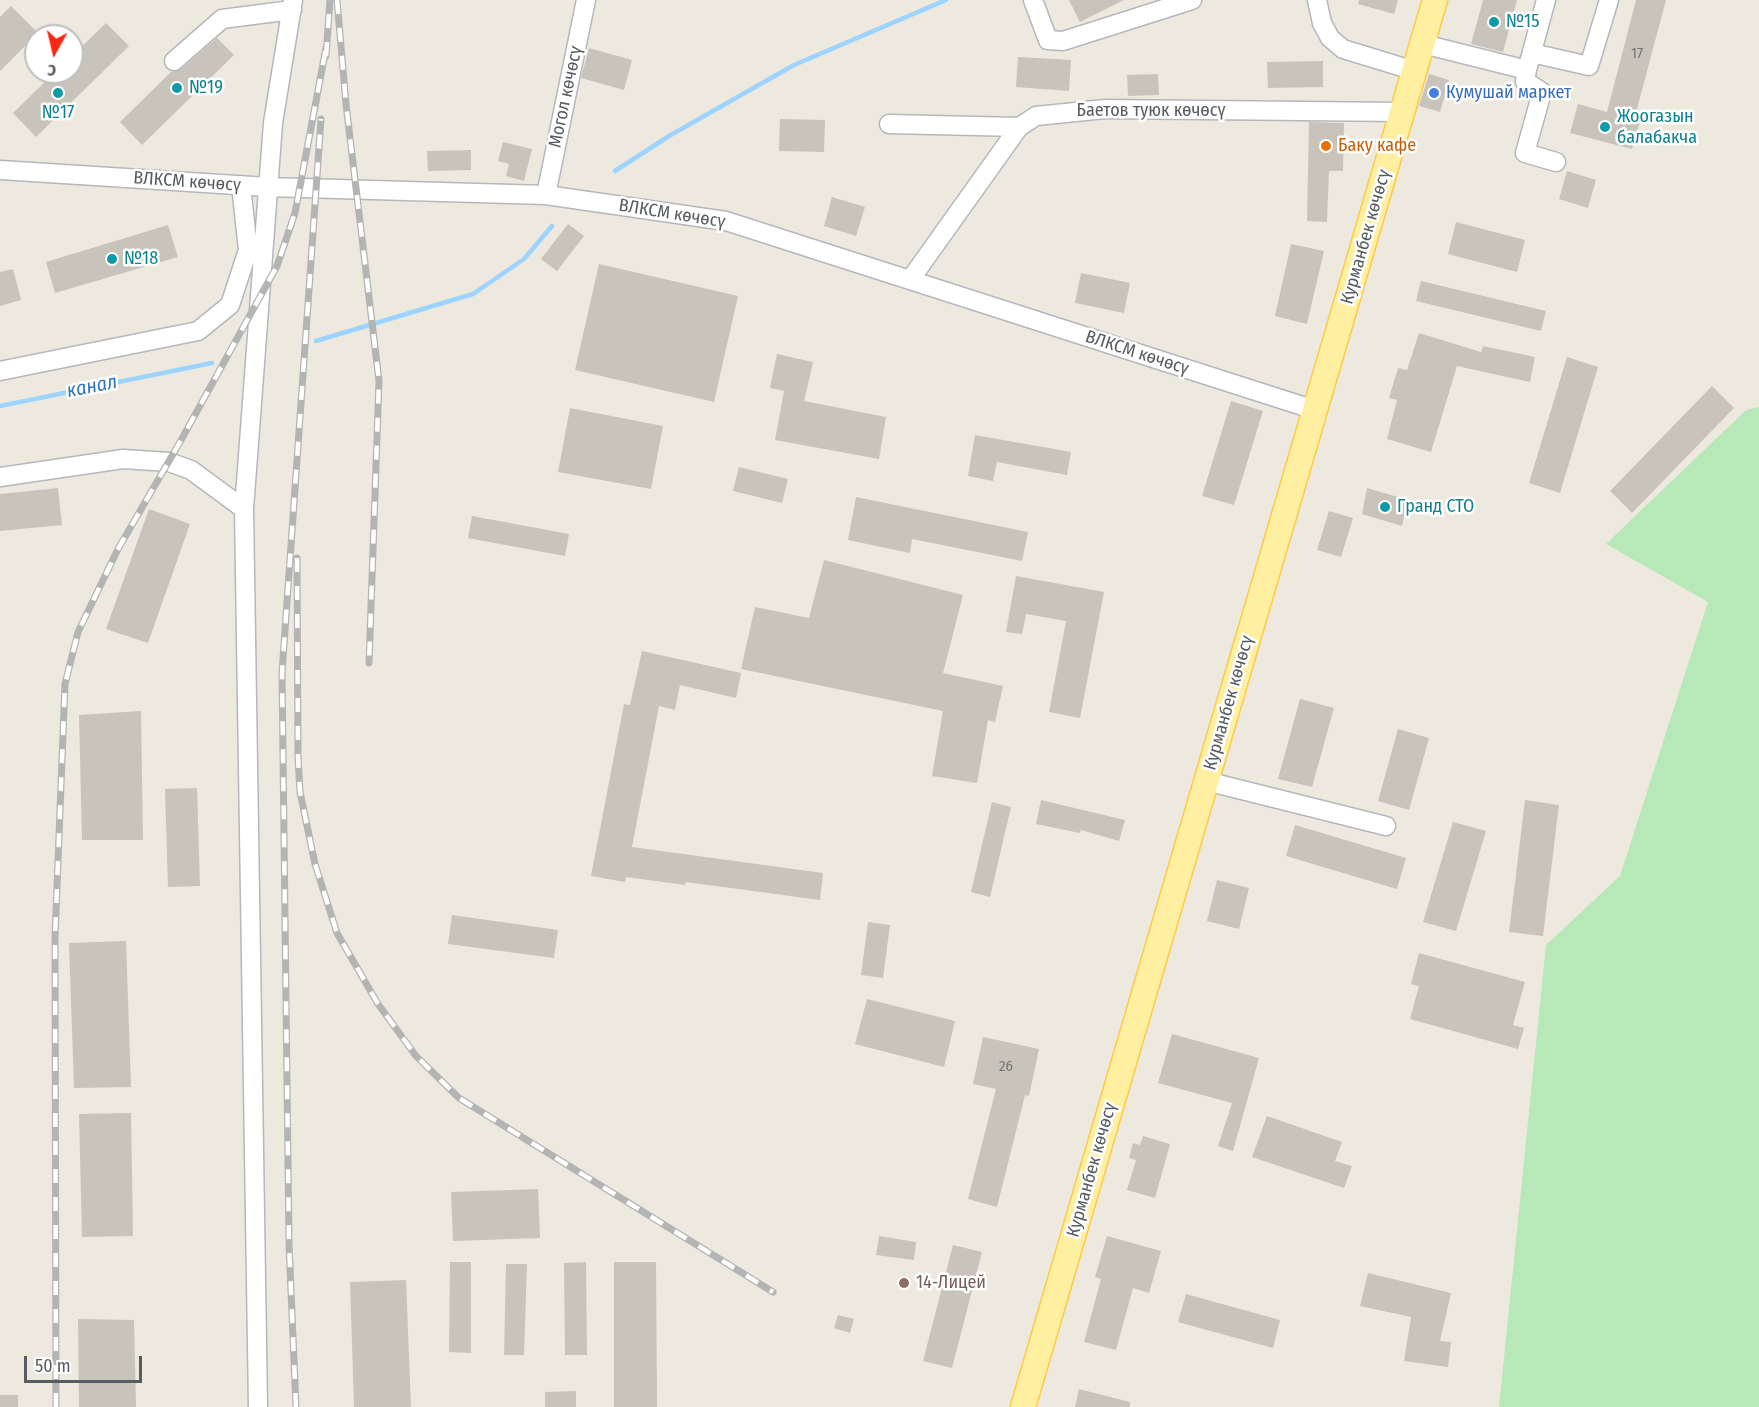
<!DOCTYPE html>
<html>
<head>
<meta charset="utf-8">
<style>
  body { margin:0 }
  #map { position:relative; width:1759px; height:1407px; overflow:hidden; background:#ede9de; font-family:"Fira Sans Condensed",sans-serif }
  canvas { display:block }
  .north { position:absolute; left:24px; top:24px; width:60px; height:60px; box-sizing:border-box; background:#fff; border:2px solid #bcbec0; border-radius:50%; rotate:188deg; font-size:16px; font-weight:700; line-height:24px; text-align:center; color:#575c61 }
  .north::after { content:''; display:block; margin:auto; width:21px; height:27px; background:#fb2716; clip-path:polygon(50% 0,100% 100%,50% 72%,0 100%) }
  .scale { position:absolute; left:24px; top:1356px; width:118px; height:27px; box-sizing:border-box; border:3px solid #575c61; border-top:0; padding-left:8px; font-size:18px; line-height:21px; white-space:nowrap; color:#575c61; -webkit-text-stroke:4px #fff; paint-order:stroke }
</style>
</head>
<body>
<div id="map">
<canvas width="1759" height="1407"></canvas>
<div class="north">С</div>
<div class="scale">50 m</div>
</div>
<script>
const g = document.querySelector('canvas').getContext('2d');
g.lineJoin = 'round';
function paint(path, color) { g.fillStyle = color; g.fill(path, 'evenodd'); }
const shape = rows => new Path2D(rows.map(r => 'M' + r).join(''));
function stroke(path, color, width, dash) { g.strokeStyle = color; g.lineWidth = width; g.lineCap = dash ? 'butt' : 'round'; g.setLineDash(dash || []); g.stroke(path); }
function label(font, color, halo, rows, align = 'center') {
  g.font = font + ' "Fira Sans Condensed",sans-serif'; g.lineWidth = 5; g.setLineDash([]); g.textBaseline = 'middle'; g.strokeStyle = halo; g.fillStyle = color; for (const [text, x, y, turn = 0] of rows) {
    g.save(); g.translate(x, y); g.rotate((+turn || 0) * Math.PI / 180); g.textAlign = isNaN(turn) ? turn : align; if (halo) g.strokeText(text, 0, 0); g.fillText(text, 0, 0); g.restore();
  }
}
paint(shape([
  [1759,407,1759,1407,1499,1407,1546,945,1620,876,1708,602,1606,544,1746,410]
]), '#b7e8b7');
stroke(shape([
  [615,171,669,136,794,65,946,0],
  [316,341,473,294,524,259,552,226],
  [0,406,212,363]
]), '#9cd4ff', 4.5);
paint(shape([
  [1069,0,1124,0,1080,22],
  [1359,0,1398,0,1394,14,1358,4],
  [1483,0,1517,0,1503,52,1471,44],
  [1636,0,1666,0,1634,120,1640,121,1632,149,1570,133,1578,104,1607,112],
  [11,6,38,33,0,71,0,17],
  [106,23,129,46,36,137,13,113,55,72,72,72,72,56],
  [217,38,234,55,142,145,120,122,171,72,181,69],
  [589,48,632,60,624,90,581,78],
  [1018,57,1071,60,1069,91,1016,87],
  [1323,61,1323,87,1268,88,1267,62],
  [1158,74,1159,95,1128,96,1127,75],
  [1429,74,1449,80,1440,112,1419,106],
  [780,119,825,120,824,152,779,151],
  [1309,122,1344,123,1343,171,1329,171,1327,222,1307,221],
  [503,142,532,149,524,181,506,176,509,164,498,161],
  [471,150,471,170,428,171,427,151],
  [1567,171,1596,180,1588,208,1559,199],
  [832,197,865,207,856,236,824,226],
  [1456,222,1525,240,1517,272,1448,254],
  [568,224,584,236,557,271,541,259],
  [168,225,178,257,55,293,46,262],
  [1291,244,1324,251,1307,324,1275,316],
  [599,264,738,296,714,402,575,370],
  [13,269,21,300,0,306,0,272],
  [1081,273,1130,283,1124,313,1075,303],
  [1421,281,1546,311,1541,331,1416,301],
  [1419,333,1481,352,1483,346,1535,357,1530,382,1457,366,1431,452,1387,439,1397,400,1389,398,1398,368,1407,370],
  [777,354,813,362,804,401,886,417,879,459,775,440,784,391,770,388],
  [1567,357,1598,367,1560,493,1529,483],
  [1712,386,1734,408,1632,513,1610,491],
  [1231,401,1263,411,1234,505,1202,496],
  [570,408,663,426,651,489,558,472],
  [975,435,1071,452,1067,475,997,462,993,481,968,476],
  [739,467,788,479,782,503,733,491],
  [58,488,62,525,0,531,0,494],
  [1367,488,1408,500,1402,526,1362,514],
  [856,497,1028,532,1022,561,912,539,910,553,848,540],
  [149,509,190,524,148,643,106,629],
  [1329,511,1353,518,1341,557,1317,550],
  [472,516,569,534,565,556,468,538],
  [824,560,963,595,943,673,1003,686,995,722,988,720,977,783,932,776,943,711,741,669,755,607,809,618],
  [1016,576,1104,592,1080,718,1049,712,1066,621,1026,614,1022,634,1006,632],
  [642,651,741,673,736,698,680,685,675,710,659,706,632,847,823,873,820,900,686,882,685,885,626,877,625,882,591,876,624,704,630,705],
  [1300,699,1334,708,1312,787,1278,779],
  [141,711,143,840,82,840,79,715],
  [1398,729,1429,738,1409,810,1378,801],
  [197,788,200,886,168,887,165,789],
  [1041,800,1125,820,1119,841,1081,830,1080,833,1036,824],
  [1525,800,1559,805,1543,936,1509,932],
  [992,802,1011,807,990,897,971,892],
  [1453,822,1486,831,1456,931,1423,922],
  [1295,825,1406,858,1397,889,1286,856],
  [1217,880,1249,888,1239,929,1207,921],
  [452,915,558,930,554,958,448,944],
  [868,922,890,925,883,978,861,975],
  [126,941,131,1087,74,1088,69,943],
  [1419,953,1525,982,1513,1025,1524,1028,1518,1049,1410,1019,1419,986,1411,984],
  [867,999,955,1021,944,1067,855,1044],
  [1172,1034,1259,1058,1233,1151,1218,1146,1232,1103,1158,1083],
  [983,1037,1039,1049,1029,1096,1025,1095,997,1207,968,1199,996,1089,973,1084],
  [131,1113,133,1236,82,1237,79,1114],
  [1267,1116,1342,1142,1335,1161,1352,1166,1344,1188,1252,1157],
  [1143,1136,1170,1144,1155,1198,1127,1190,1136,1160,1129,1158,1133,1143,1140,1145],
  [538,1189,540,1238,453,1241,451,1192],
  [879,1236,916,1242,914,1260,876,1255],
  [1107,1236,1161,1251,1149,1293,1133,1288,1116,1350,1084,1342,1101,1279,1095,1277],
  [953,1245,982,1252,952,1368,923,1361],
  [450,1262,471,1262,471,1353,449,1352],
  [586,1262,587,1355,565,1355,564,1263],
  [614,1262,656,1262,657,1407,614,1407],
  [506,1264,527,1264,524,1355,504,1355],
  [1368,1273,1451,1293,1440,1341,1451,1342,1448,1367,1404,1361,1411,1317,1360,1306],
  [406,1280,411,1407,354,1407,350,1282],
  [1186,1294,1280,1320,1273,1348,1178,1322],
  [838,1315,854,1319,850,1333,834,1328],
  [78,1319,134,1320,136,1407,79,1407],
  [1079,1389,1130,1402,1130,1407,1075,1407],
  [576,1391,576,1407,545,1407,545,1392],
  [0,1395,18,1395,18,1407,0,1407]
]), '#c8c4bb');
const minor = shape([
  [1033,0,1048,40,1063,41,1192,0],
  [1317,0,1322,23,1330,38,1343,49,1415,71],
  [1423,44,1527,70,1546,0],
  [1532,53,1589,66,1609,0],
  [174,61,222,19,292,10],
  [1527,70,1525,81,1542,92,1525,153,1556,162],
  [889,124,1019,127],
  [0,170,268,187,546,195,726,221,1315,410],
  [546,195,586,0],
  [910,280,1019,127,1036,116,1105,109,1402,112],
  [0,371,198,331,230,305,248,250,241,185],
  [0,477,123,459,169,462,191,470,244,509,258,1407],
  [244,509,273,123,293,0],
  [1206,781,1386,826]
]);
const major = shape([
  [1023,1407,1435,0]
]);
stroke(minor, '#b4b7bd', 21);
stroke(major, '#ffca45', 27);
stroke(minor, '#fff', 18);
stroke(major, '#fff0a1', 24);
const rail = shape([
  [337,0,346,104,379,381,369,663],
  [326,56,330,0],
  [297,558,298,757,300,792,315,864,337,933,378,1004,416,1056,459,1098,773,1292],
  [56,1407,55,937,65,684,78,632,118,549,180,442,277,266,295,213,326,48],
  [296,1407,289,1244,282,673,321,119]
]);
stroke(rail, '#b3b4b4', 7);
stroke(rail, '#fff', 4.5, [14]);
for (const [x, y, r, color] of [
  [1494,22,6,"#0f9aa8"],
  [177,88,6,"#0f9aa8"],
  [58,93,6,"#0f9aa8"],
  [1434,93,6,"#3f7fe0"],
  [1605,127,6,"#0f9aa8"],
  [1326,146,6,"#e8710a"],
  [112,259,6,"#0f9aa8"],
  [1385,507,6,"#0f9aa8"],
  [904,1283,6,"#8d6e63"]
]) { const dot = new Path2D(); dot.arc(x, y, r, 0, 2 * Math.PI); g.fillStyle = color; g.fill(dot); stroke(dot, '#fff', 2); }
label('15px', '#737678', null, [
  ["17",1637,54],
  ["26",1006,1067]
]);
label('18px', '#0d838f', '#fff', [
  ["№15",1506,22],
  ["№19",189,88],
  ["№17",58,113,"center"],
  ["Жоогазын",1617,117],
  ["балабакча",1617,138],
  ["№18",124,259],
  ["Гранд СТО",1397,507]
], 'left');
label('18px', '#366cbe', '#fff', [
  ["Кумушай маркет",1446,93]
], 'left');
label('18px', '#575c61', '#fff', [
  ["Могол көчөсү",566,97,-78],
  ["Баетов туюк көчөсү",1151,111],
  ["ВЛКСМ көчөсү",187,182,4],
  ["ВЛКСМ көчөсү",672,214,9],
  ["Курманбек көчөсү",1366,237,-74],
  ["ВЛКСМ көчөсү",1137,353,18],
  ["Курманбек көчөсү",1229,703,-74],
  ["Курманбек көчөсү",1092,1170,-74]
]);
label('18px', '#c56008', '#fff', [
  ["Баку кафе",1338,146]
], 'left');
label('18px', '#785e54', '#fff', [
  ["14-Лицей",916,1283]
], 'left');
label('italic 20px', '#3074bb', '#fff', [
  ["канал",92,387,-11]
]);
</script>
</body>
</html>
